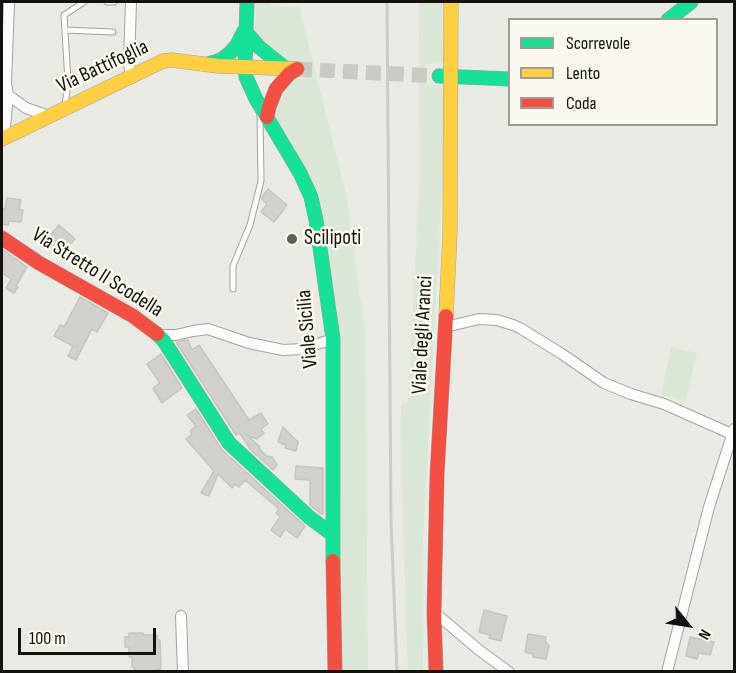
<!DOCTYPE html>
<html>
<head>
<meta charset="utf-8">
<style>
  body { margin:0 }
  #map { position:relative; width:736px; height:673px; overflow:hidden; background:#eaeae5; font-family:"Sofia Sans Condensed",sans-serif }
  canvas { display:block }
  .frame { position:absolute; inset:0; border:3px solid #13120f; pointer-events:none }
  .legend { position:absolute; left:508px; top:18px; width:210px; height:108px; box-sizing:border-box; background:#fbf8ef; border:2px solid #9e9c95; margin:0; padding:8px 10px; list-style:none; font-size:18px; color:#13120f }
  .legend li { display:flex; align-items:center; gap:12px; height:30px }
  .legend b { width:30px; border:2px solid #9e9c95 }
  .north { position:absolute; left:658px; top:595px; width:60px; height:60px; -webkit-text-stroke:4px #fbf8ef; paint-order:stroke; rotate:120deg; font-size:16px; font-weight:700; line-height:24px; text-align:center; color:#13120f }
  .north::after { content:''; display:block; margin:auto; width:21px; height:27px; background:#13120f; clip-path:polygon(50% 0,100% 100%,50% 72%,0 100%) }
  .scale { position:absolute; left:18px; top:628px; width:138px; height:27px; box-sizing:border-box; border:3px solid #13120f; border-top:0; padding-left:8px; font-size:18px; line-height:21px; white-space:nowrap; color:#13120f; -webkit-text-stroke:4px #fbf8ef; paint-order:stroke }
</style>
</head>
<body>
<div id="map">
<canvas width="736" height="673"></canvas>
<div class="frame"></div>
<ul class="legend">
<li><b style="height:8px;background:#16e098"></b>Scorrevole</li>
<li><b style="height:8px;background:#ffcf43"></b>Lento</li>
<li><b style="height:8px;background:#f24e42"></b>Coda</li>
</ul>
<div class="north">N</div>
<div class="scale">100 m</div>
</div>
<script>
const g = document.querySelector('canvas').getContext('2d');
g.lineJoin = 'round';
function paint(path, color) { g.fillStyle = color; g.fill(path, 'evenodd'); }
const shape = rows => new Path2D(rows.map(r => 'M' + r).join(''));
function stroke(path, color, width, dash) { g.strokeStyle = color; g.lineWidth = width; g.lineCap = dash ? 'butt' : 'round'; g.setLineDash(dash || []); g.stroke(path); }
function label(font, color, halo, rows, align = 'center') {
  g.font = font + ' "Sofia Sans Condensed",sans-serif'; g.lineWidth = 5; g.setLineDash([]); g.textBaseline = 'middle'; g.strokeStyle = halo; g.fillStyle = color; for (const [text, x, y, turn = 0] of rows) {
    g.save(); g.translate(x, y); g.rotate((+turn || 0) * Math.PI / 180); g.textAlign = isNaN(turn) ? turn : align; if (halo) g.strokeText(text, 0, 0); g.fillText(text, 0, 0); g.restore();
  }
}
paint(shape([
  [256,2,271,2,271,6,299,7,346,194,365,333,368,671,342,671,340,337,320,201,318,192,275,118,274,108,279,97,287,86,295,80,310,76,306,61,289,63,273,54,255,31],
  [419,2,442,2,443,63,426,64,426,85,441,85,443,98,442,184,422,559,423,671,408,672,402,485,401,404,408,402,420,175],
  [671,347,697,353,686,401,661,395]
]), '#dae6d6');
const building = shape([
  [268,189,287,205,274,222,261,212,267,204,262,199,262,197,268,189],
  [7,198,21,200,19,210,23,210,21,222,9,221,8,225,2,224,2,209,5,209,7,198],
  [59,225,75,239,59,257,48,246,50,244,48,242,49,240,48,238,59,225],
  [2,249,27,267,16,286,18,287,14,293,6,288,11,279,2,273,2,249],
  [80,297,108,313,97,332,92,329,76,360,68,356,73,346,54,336,60,325,64,327,80,297],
  [188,340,192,350,199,345,249,420,261,413,268,424,261,429,264,433,257,439,247,435,260,447,259,448,266,456,272,457,277,465,273,470,250,449,240,433,236,435,176,342,188,340],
  [161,354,182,388,162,403,153,388,160,383,147,364,161,354],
  [196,409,222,450,305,526,297,538,285,529,280,537,271,530,280,517,276,513,279,509,245,480,239,487,235,484,232,488,218,474,209,496,201,493,214,471,186,439,192,434,190,431,196,426,187,415,196,409],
  [283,427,298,442,296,451,285,448,286,445,278,442,283,427],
  [296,466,323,468,323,514,321,514,310,505,310,480,295,479,296,466],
  [484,610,507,616,501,641,489,638,490,635,479,632,484,610],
  [129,633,143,633,143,635,157,635,158,640,160,640,161,669,154,670,155,672,135,672,134,667,132,667,132,657,129,657,129,647,125,647,125,637,129,637,129,633],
  [528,634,546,637,545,641,549,646,546,659,533,657,533,654,525,652,528,634],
  [690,637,714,642,710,655,699,653,697,659,686,656,690,637]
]);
paint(building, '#d2d0cd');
stroke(building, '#c6c4c1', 1.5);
stroke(shape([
  [297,69,439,76]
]), '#cacac5', 15, [15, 8]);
const lane = shape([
  [107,2,114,2],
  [65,30,113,32],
  [65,106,68,82,64,15,84,2],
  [233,289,233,266,250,225,261,181,260,113]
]);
const street = shape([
  [131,2,129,64,131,77],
  [8,95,26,108,49,116],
  [4,137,8,95,6,83,9,2],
  [445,327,479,319,497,320,513,325,520,328,562,354,604,383,631,394,664,404,734,435],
  [158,335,176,335,193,331,208,329,249,343,283,350,302,349,333,339],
  [434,612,479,650,509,672],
  [181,616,183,672],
  [667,672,709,507,734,429]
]);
const fast = shape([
  [247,2,245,67,246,77,256,99,300,173,311,197,316,220,333,339,333,561],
  [668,20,691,2],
  [245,31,259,47,285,68],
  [208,64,221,60,230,53,237,45,244,31],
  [439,76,510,79],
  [157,334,164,341,229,443,309,517,333,535]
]);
const slow = shape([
  [2,139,163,61,172,60,218,66,297,69],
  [446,316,450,233,451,2]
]);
const jam = shape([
  [267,117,269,107,276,89,289,74,297,69],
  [2,238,39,263,133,316,157,334],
  [333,561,335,672],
  [436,672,434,612,437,475,446,316]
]);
stroke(lane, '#a3a29f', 7);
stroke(street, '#a3a29f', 12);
stroke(fast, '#a3a29f', 15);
stroke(slow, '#a3a29f', 15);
stroke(jam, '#a3a29f', 15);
stroke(lane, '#fcfcfb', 5);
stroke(street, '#fcfcfb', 10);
stroke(fast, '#16e098', 14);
stroke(slow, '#ffcf43', 14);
stroke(jam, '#f24e42', 14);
stroke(shape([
  [387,2,391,520,397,672]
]), '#cacac9', 3);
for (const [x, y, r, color] of [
  [292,239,6,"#5e5e5a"]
]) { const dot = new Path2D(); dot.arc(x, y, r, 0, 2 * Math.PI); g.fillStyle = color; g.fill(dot); stroke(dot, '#fbf8ef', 2); }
label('21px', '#13120f', '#fbf8ef', [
  ["Via Battifoglia",103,67,-25],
  ["Via Stretto II Scodella",97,273,32],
  ["Viale Sicilia",308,329,-95],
  ["Viale degli Aranci",423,335,-87]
]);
label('21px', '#13120f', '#fbf8ef', [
  ["Scilipoti",304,239]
], 'left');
</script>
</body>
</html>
